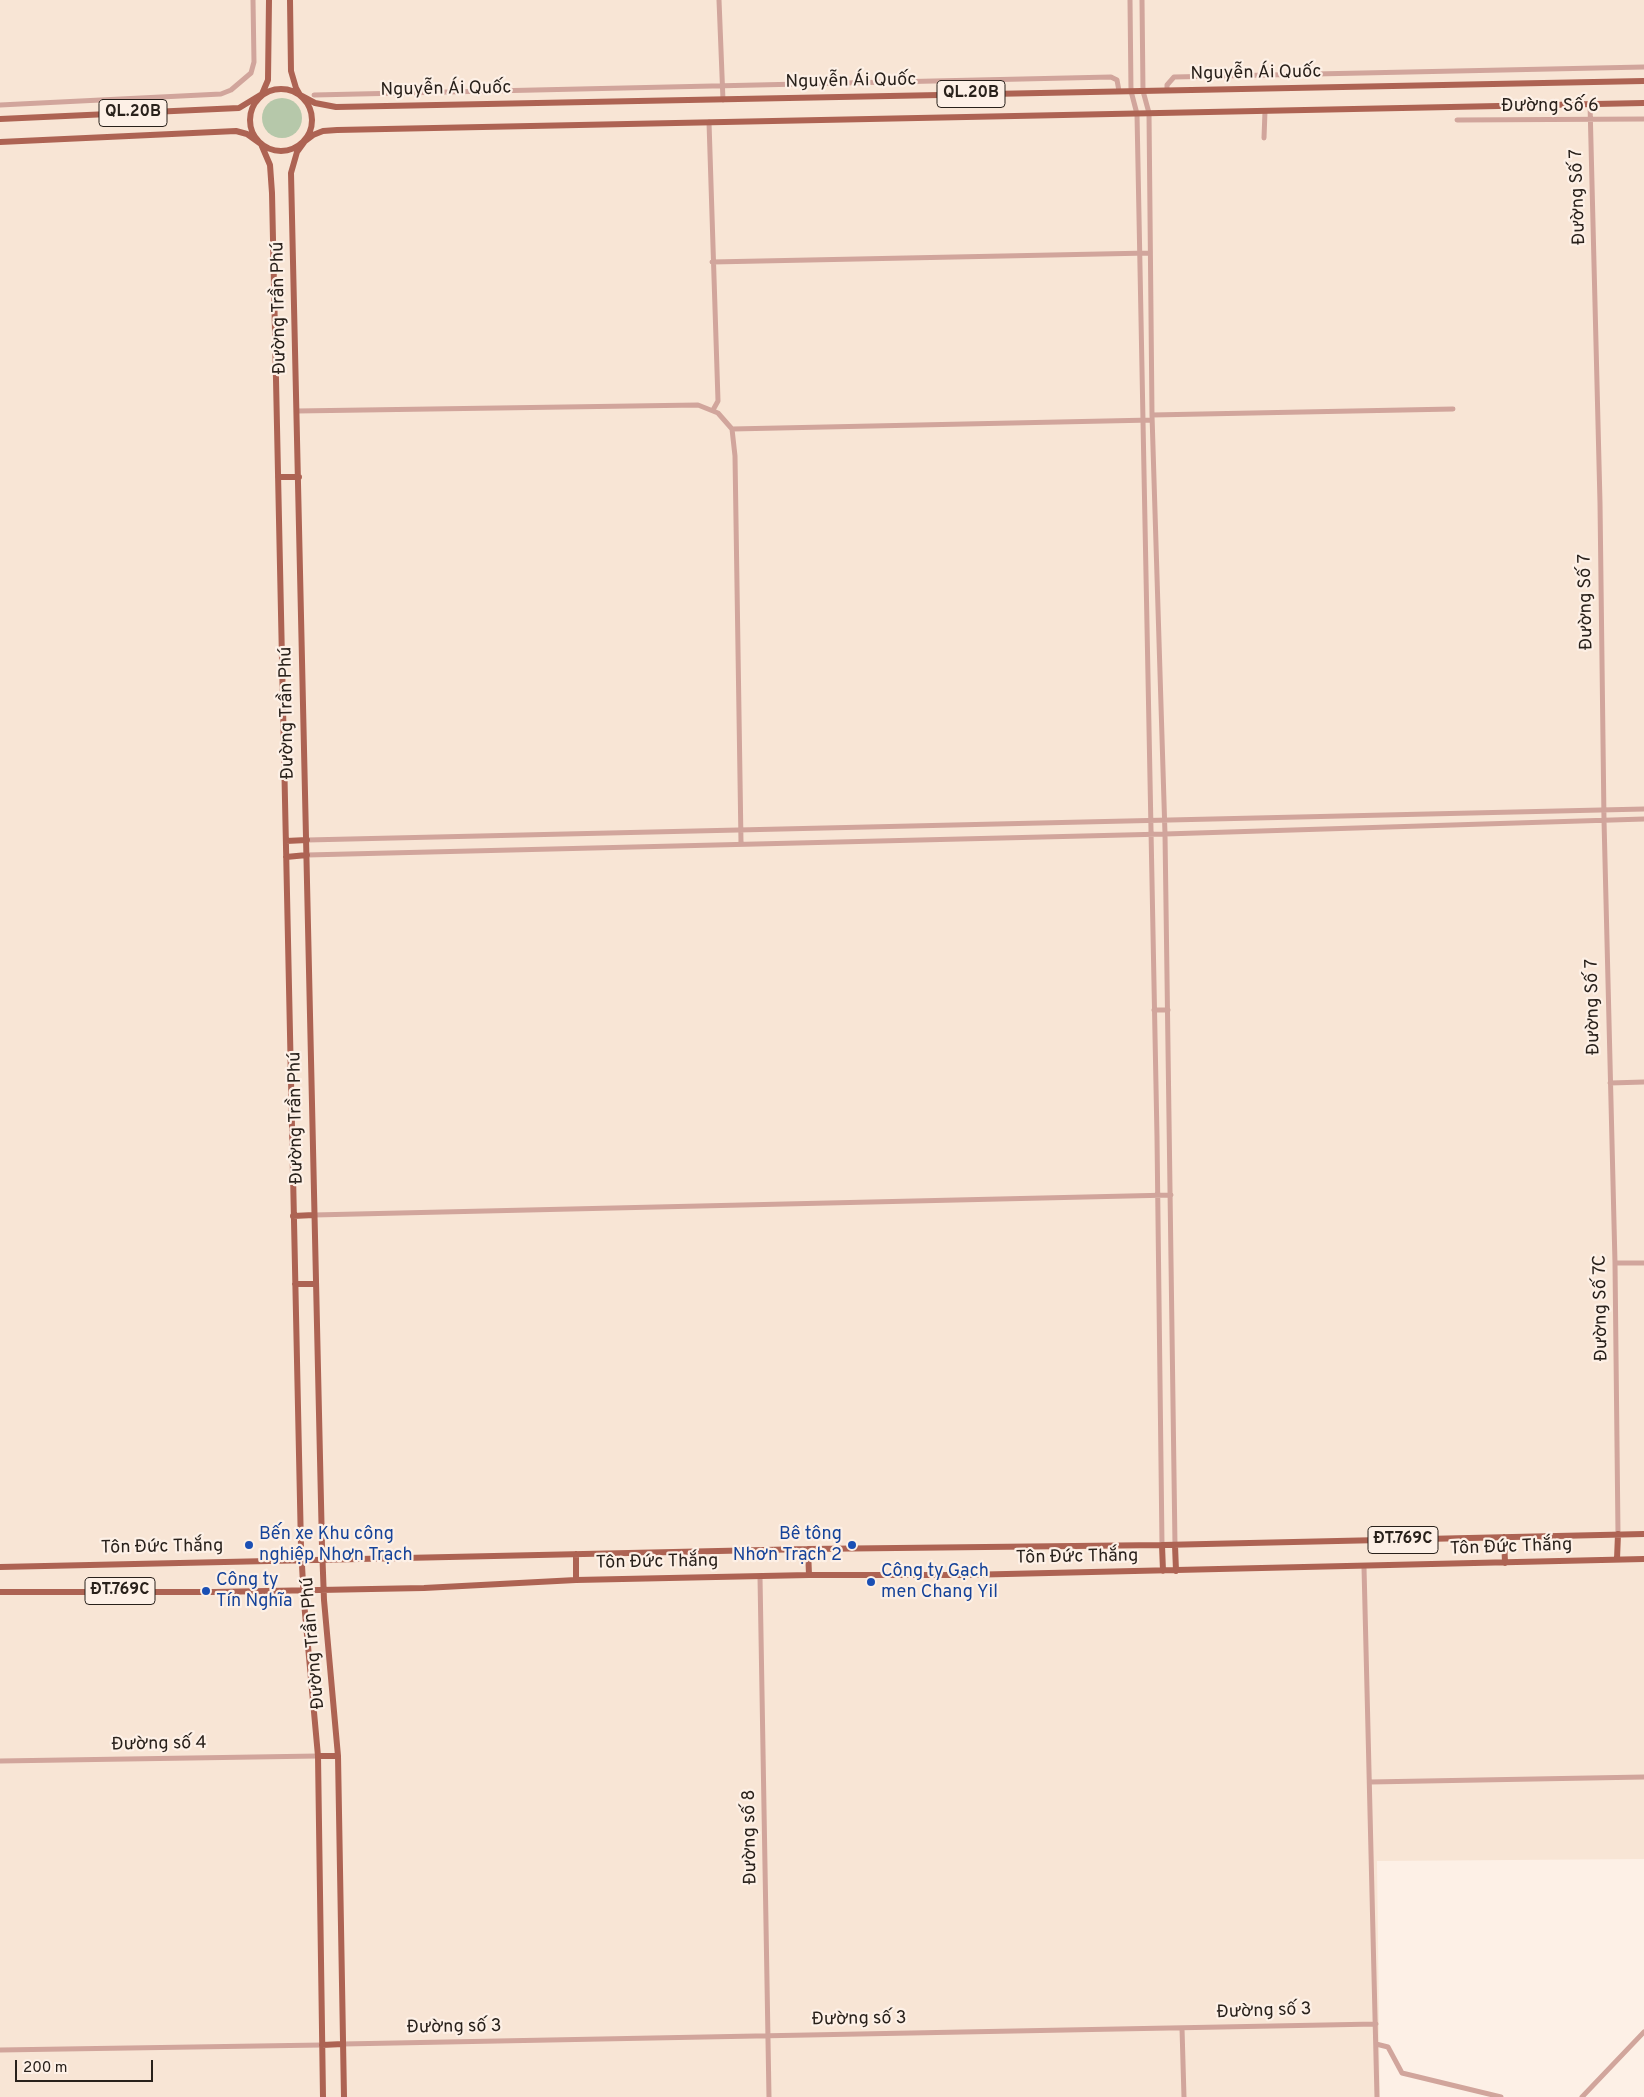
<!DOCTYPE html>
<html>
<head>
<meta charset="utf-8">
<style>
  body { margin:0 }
  #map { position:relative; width:1644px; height:2097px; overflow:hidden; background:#fdf0e6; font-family:Overpass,sans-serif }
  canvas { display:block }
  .scale { position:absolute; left:15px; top:2060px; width:138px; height:22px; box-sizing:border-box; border:2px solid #29211b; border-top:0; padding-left:6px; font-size:15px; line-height:18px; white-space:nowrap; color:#29211b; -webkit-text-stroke:4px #fdf0e6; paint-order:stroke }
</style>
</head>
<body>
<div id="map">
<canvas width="1644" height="2097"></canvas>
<div class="scale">200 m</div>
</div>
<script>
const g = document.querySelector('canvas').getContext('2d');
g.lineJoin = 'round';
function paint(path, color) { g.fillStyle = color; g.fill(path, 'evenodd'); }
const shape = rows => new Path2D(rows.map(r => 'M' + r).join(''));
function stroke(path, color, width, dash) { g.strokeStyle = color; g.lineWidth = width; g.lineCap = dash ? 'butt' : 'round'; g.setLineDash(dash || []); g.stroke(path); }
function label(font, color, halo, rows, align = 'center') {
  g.font = font + ' Overpass,sans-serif'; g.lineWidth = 4.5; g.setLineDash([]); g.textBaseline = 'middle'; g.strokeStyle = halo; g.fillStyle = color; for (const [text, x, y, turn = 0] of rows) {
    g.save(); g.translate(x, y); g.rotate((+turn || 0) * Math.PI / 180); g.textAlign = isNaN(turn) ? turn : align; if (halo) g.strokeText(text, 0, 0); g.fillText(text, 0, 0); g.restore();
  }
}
paint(shape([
  [0,0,1644,0,1644,1859,1377,1861,1380,2097,0,2097]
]), '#f8e5d5');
paint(shape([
  '262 118a20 20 0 1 1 40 0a20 20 0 1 1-40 0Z'
]), '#b6c8aa');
stroke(shape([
  [719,0,723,100],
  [1130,0,1131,91,1137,114,1157,1137,1162,1545],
  [1142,0,1143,91,1149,113,1152,415,1165,834,1175,1545],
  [1167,90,1167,85,1174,77,1644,67],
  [314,95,1111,77,1117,80,1119,91],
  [1590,104,1600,503,1604,820,1615,1263,1618,1534],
  [0,105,221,94,231,90,251,73,254,62,253,0],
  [1457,120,1644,119],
  [709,122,718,401,713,410],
  [1264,138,1265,111],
  [712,262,1149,253],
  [297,411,698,405,718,413,732,429,735,456,741,843],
  [1152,415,1453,409],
  [732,429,1152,420],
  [307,840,1644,809],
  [307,855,1165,834,1644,819],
  [1154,1010,1168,1010],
  [1610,1083,1644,1082],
  [314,1215,1171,1195],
  [1615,1263,1644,1263],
  [1364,1567,1377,2097],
  [760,1577,769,2097],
  [0,1761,318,1756],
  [1370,1782,1644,1777],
  [1182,2028,1184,2097],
  [343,2044,1376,2024],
  [1376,2044,1388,2047,1402,2073,1501,2097],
  [0,2050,322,2045],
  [1582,2097,1644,2032]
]), '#d1a59c', 5);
stroke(shape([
  [290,0,291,71,296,88,300,95,315,103,336,107,1644,81],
  '250 120a31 31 0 1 1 62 0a31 31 0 1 1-62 0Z',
  [0,119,239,108,262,94,268,80,269,0],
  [0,142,236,131,247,134,261,144,270,165,272,193,301,1547,304,1602,318,1756,323,2097],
  [278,477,299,477],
  [286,841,307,840],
  [286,857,307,855],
  [293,1216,314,1215],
  [295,1284,316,1284],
  [1504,1537,1505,1563],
  [1162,1545,1163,1571],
  [1175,1545,1176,1571],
  [808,1549,809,1575],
  [1617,1559,1618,1534],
  [0,1567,808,1549,1162,1545,1644,1534],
  [576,1580,576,1554],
  [0,1592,214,1592,424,1588,576,1580,809,1575,964,1575,1644,1559],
  [318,1756,338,1756],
  [322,2045,343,2044],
  [344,2097,338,1756,324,1600,322,1546,291,173,297,152,305,141,313,135,323,131,337,130,1644,103]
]), '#ad6353', 6);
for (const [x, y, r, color] of [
  [249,1545,5,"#1a4fb4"],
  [852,1545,5,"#1a4fb4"],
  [871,1582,5,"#1a4fb4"],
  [206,1591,5,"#1a4fb4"]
]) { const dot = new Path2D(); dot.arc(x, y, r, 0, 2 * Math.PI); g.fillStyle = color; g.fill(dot); stroke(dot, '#fdf0e6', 2); }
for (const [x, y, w] of [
  [971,94,68],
  [133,113,68],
  [1403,1540,70],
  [120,1591,70]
]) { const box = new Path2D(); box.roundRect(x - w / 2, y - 13.5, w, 27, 4); g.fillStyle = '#fdf0e6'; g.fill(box); stroke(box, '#29211b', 1); }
label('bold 16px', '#29211b', null, [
  ["QL.20B",971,94],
  ["QL.20B",133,113],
  ["ĐT.769C",1403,1540],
  ["ĐT.769C",120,1591]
]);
label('18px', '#29211b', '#fdf0e6', [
  ["Nguyễn Ái Quốc",1256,74,-1],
  ["Nguyễn Ái Quốc",851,82,-1],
  ["Nguyễn Ái Quốc",446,90,-1],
  ["Đường Số 6",1550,107],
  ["Đường Số 7",1579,197,-92],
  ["Đường Trần Phú",280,308,-91],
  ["Đường Số 7",1587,602,-91],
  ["Đường Trần Phú",288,713,-91],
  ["Đường Số 7",1594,1007,-91],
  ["Đường Trần Phú",297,1118,-91],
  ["Đường Số 7C",1602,1308,-91],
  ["Tôn Đức Thắng",162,1548,-1],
  ["Tôn Đức Thắng",1511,1548,-2],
  ["Tôn Đức Thắng",1077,1558,-1],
  ["Tôn Đức Thắng",657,1563,-1],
  ["Đường Trần Phú",314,1643,-95],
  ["Đường số 4",159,1745,-1],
  ["Đường số 8",751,1837,-91],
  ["Đường số 3",1264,2012,-2],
  ["Đường số 3",859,2020,-1],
  ["Đường số 3",454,2028,-1]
]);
label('18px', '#164399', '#fdf0e6', [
  ["Bến xe Khu công",259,1535],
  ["nghiệp Nhơn Trạch",259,1556],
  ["Bê tông",842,1535,"right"],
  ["Nhơn Trạch 2",842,1556,"right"],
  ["Công ty Gạch",881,1572],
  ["men Chang Yil",881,1593],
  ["Công ty",216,1581],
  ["Tín Nghĩa",216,1602]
], 'left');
</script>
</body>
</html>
